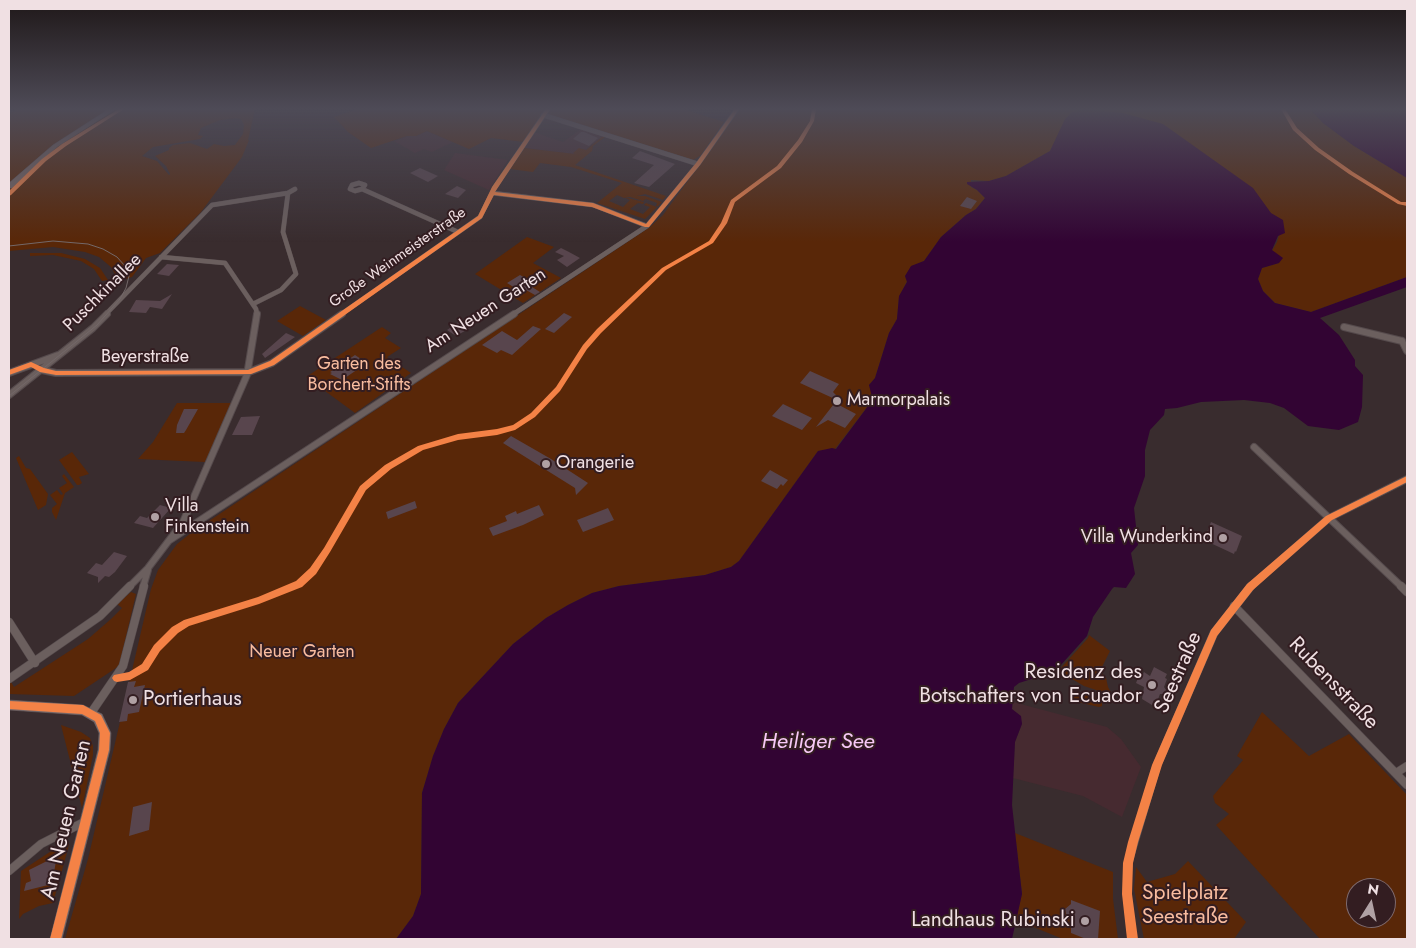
<!DOCTYPE html>
<html>
<head>
<meta charset="utf-8">
<style>
  body { margin:0 }
  #map { position:relative; width:1416px; height:948px; overflow:hidden; background:#392c2e; font-family:Jost,sans-serif }
  canvas { display:block }
  .frame { position:absolute; inset:0; border:10px solid #f0e0e3; pointer-events:none }
  .north { position:absolute; left:1346px; top:878px; width:50px; height:50px; box-sizing:border-box; background:#331d21; border:1px solid #7f6b6f; border-radius:50%; rotate:10deg; font-size:14px; font-weight:700; line-height:20px; text-align:center; color:#f0e0e3 }
  .north::after { content:''; display:block; margin:auto; width:18px; height:22px; background:#b0a1a4; clip-path:polygon(50% 0,100% 100%,50% 72%,0 100%) }
</style>
</head>
<body>
<div id="map">
<canvas width="1416" height="948"></canvas>
<div class="frame"></div>
<div class="north">N</div>
</div>
<script>
const g = document.querySelector('canvas').getContext('2d');
g.lineJoin = 'round';
function paint(path, color) { g.fillStyle = color; g.fill(path, 'evenodd'); }
const shape = rows => new Path2D(rows.map(r => 'M' + r).join(''));
function stroke(path, color, width, dash) { g.strokeStyle = color; g.lineWidth = width; g.lineCap = dash ? 'butt' : 'round'; g.setLineDash(dash || []); g.stroke(path); }
function label(font, color, halo, rows, align = 'center') {
  g.font = font + ' Jost,sans-serif'; g.lineWidth = 4; g.setLineDash([]); g.textBaseline = 'middle'; g.strokeStyle = halo; g.fillStyle = color; for (const [text, x, y, turn = 0] of rows) {
    g.save(); g.translate(x, y); g.rotate((+turn || 0) * Math.PI / 180); g.textAlign = isNaN(turn) ? turn : align; if (halo) g.strokeText(text, 0, 0); g.fillText(text, 0, 0); g.restore();
  }
}
paint(shape([
  [581,129,603,136,579,155,524,148,534,132,563,142],
  [427,131,453,142,432,152,424,149,415,153,394,141,408,136,416,136],
  [455,153,508,160,489,190,444,170],
  [1013,702,1107,727,1121,739,1141,767,1122,817,1083,796,1013,778,1015,742,1022,723,1012,709]
]), '#462a30');
paint(shape([
  [18,109,255,109,248,140,249,140,242,157,201,212,160,253,146,258,132,277,119,281,111,267,99,257,85,252,53,247,9,251,9,114],
  [236,118,241,119,244,125,243,134,235,145,224,146,214,144,207,149,190,143,181,144,173,145,169,148,169,150,155,156,166,166,170,174,169,175,157,161,142,156,153,147,200,139,203,136,198,135,201,128,220,120],
  [358,109,545,109,524,142,491,138,469,149,427,131,416,136,407,136,371,148,348,132,334,117],
  [548,109,683,109,724,122,701,155,693,160,547,114],
  [740,109,1310,109,1323,123,1354,146,1407,178,1407,277,1311,312,1275,303,1263,291,1258,279,1262,268,1279,263,1272,251,1277,242,1283,221,1271,214,1252,188,1062,127,1050,151,1006,176,989,181,971,180,971,187,977,190,985,198,976,209,966,215,941,237,924,261,912,266,905,276,907,281,899,297,897,319,889,333,875,378,869,385,874,398,835,449,818,451,739,561,731,567,705,575,619,586,592,593,568,605,546,618,513,644,458,703,444,729,433,756,422,793,421,894,413,916,396,939,65,939,88,859,151,589,158,570,177,544,191,533,650,227,663,215],
  [603,136,605,137,593,146,592,151,575,165,666,196,663,200,645,194,637,196,645,196,662,202,658,206,656,206,657,203,646,199,643,201,630,197,624,198,617,195,609,201,623,207,630,200,626,198,628,198,644,202,643,204,638,203,630,209,643,214,650,207,644,205,646,203,657,207,645,219,597,203,622,183,571,167,540,163,533,172,510,169,524,148,575,154,573,153,579,148,586,150],
  [527,237,554,247,533,263,561,278,523,303,475,274],
  [30,253,61,253,85,259,100,268,108,280,102,281,94,269,81,261,53,255,30,256],
  [300,306,326,320,303,336,277,321],
  [382,327,391,333,385,338,401,348,387,357,411,373,355,413,306,377],
  [177,403,233,403,205,462,138,459,153,442],
  [72,452,89,474,79,477,82,483,79,485,77,485,59,460],
  [19,456,26,468,30,469,48,494,46,505,38,510,16,458],
  [64,474,74,487,65,493,56,520,52,512,52,508,57,504,50,495,57,490,61,495,63,494,59,488,67,483,62,476],
  [131,592,136,594,119,666,74,696,9,694,9,683,11,682,14,687,88,639,111,619,122,608,117,604],
  [1089,635,1110,651,1100,671,1106,678,1108,687,1114,698,1112,703,1096,690,1084,686,1067,676,1060,669,1088,638],
  [1073,692,1098,698,1102,703,1102,706,1099,707,1073,701,1070,696],
  [1262,712,1309,756,1349,734,1407,795,1407,939,1320,939,1216,825,1229,814,1215,803,1213,796,1243,760,1237,756],
  [1356,888,1386,888,1386,918,1356,918],
  [61,725,81,732,90,738,93,746,93,755,82,808],
  [1015,833,1113,872,1113,899,1118,939,1063,939,1016,920,1022,893],
  [65,842,69,843,69,845,53,903,39,906,23,914,19,919,21,871],
  [1188,861,1246,922,1234,939,1144,939,1134,889,1136,867,1147,882,1175,874]
]), '#592708');
paint(shape([
  [1084,109,1123,113,1163,124,1253,188,1271,213,1283,220,1285,233,1278,236,1272,250,1283,258,1279,263,1262,268,1258,279,1263,291,1275,303,1311,312,1407,277,1407,287,1320,318,1339,335,1355,360,1355,366,1363,375,1362,407,1358,422,1339,430,1308,426,1284,408,1270,403,1244,400,1201,402,1177,408,1165,409,1164,415,1150,430,1145,450,1145,476,1134,508,1138,545,1131,553,1135,574,1126,588,1114,587,1112,589,1093,617,1087,636,1060,666,1044,675,1019,683,1014,687,1012,709,1021,716,1022,724,1015,742,1012,805,1022,894,1012,939,396,939,413,916,421,894,422,793,433,756,444,729,458,703,513,644,546,618,568,605,592,593,619,586,705,575,731,567,739,561,818,451,832,448,836,449,874,398,872,397,869,385,875,378,889,333,897,319,899,296,907,282,905,276,911,266,924,261,941,237,966,215,976,209,985,198,977,190,967,184,967,182,989,181,1006,176,1050,151,1065,119,1072,112],
  [1310,109,1407,109,1407,178,1354,146,1323,123]
]), '#320433');
paint(shape([
  [581,132,584,132,598,138,589,146,573,139],
  [640,151,675,164,649,187,634,183,654,165,632,158],
  [420,168,438,176,428,182,410,173],
  [457,186,466,190,458,198,445,194],
  [967,197,977,201,971,209,960,206],
  [561,248,569,252,580,258,567,267,557,260,564,256,555,252],
  [167,264,179,265,169,276,157,274],
  [520,275,536,284,532,287,540,292,535,295,526,290,523,293,507,283],
  [172,294,162,309,150,307,146,313,129,312,136,300,160,301],
  [564,313,572,317,554,333,545,329],
  [460,321,470,328,456,336,447,330],
  [533,326,541,329,512,355,501,350,497,353,482,345,502,331,517,340],
  [286,333,295,337,265,358,262,354],
  [355,355,367,363,342,380,330,374,332,373,330,372],
  [810,371,839,384,833,392,843,402,839,401,839,405,856,414,845,428,828,420,816,427,837,400,800,383],
  [783,404,812,418,802,430,772,416],
  [184,409,198,409,186,430,184,433,176,433,177,425],
  [260,416,252,435,232,435,241,417],
  [511,436,551,459,588,483,576,495,575,488,503,443],
  [770,470,788,480,783,486,781,484,777,489,761,481],
  [415,501,417,508,388,519,386,512],
  [160,505,171,508,153,528,134,523,140,516,147,518],
  [539,505,544,515,523,525,493,536,489,528,507,521,505,516,516,511,517,514],
  [608,508,614,520,583,532,577,520],
  [1211,522,1242,536,1236,552,1235,551,1234,554,1204,540],
  [114,552,127,556,115,572,109,577,105,576,98,583,98,577,87,573,96,563,102,565],
  [1154,667,1167,674,1165,678,1167,679,1164,687,1166,690,1165,694,1160,694,1157,702,1154,700,1152,705,1142,699,1144,687,1136,683,1140,673,1143,674,1144,672,1150,676],
  [136,681,134,687,145,685,139,712,128,714,127,721,119,722,128,682],
  [152,802,149,830,129,836,133,807],
  [51,859,56,861,52,884,24,891,26,883,31,881,29,870],
  [1071,900,1100,911,1098,939,1086,939,1071,933,1071,919,1066,914,1065,909,1071,904]
]), '#58454d');
const streetFar2 = shape([
  [543,115,698,164],
  [359,183,365,185,362,189,355,191,350,189,352,185,359,183],
  [362,189,458,232],
  [492,193,593,205,647,226],
  [161,257,225,263,256,309,257,315],
  [253,304,281,290,296,274,283,232,288,193],
  [105,315,212,205,288,193,295,189],
  [340,315,480,217,495,187,548,109],
  [512,315,647,226,698,164,737,109]
]);
const streetFar1 = shape([
  [1344,327,1402,341],
  [1402,341,1407,351],
  [42,370,56,373,249,372,272,363,342,314],
  [9,373,58,355],
  [9,395,93,328,107,314],
  [1254,447,1402,587],
  [170,540,514,314],
  [129,587,148,568,183,522,247,375,257,314],
  [143,587,148,570],
  [1250,587,1329,518,1407,479]
]);
const street = shape([
  [1401,586,1407,592],
  [1234,606,1407,785],
  [9,622,35,663],
  [9,679,100,616,130,586],
  [91,713,123,666,144,586],
  [1396,773,1407,766],
  [9,871,41,844,86,821],
  [1132,939,1127,894,1128,863,1157,765,1214,633,1251,586]
]);
const secondary = shape([
  [9,700,83,705,102,714,111,733,110,750,62,939,50,939,98,750,99,733,94,722,82,715,9,710,9,700]
]);
const primary = shape([
  [109,109,116,109,57,147,12,188,9,188,9,183,53,145,109,109]
]);
stroke(streetFar2, '#554a4c', 5);
stroke(streetFar1, '#554a4c', 8);
stroke(street, '#554a4c', 9);
stroke(secondary, '#554a4c', 1);
stroke(primary, '#554a4c', 1);
stroke(streetFar2, '#6b5f5e', 4.5);
stroke(streetFar1, '#6b5f5e', 6);
stroke(street, '#6b5f5e', 8);
paint(secondary, '#786969');
paint(primary, '#786866');
stroke(shape([
  [9,246,53,241,88,244,103,249,117,257,125,266,129,276,126,288,120,299,97,325,9,396]
]), '#736869', 1);
paint(shape([
  [119,109,124,109,66,146,46,161,11,195,9,196,9,191,42,159,62,144,119,109],
  [546,109,550,109,495,192,593,203,646,224,696,163,735,109,739,109,700,165,649,227,645,227,592,207,494,195,482,218,274,365,251,374,56,375,40,372,31,367,9,375,9,370,31,362,44,368,56,371,112,371,248,370,270,361,478,216,492,187,546,109],
  [812,109,816,109,814,121,802,142,781,168,735,202,727,223,713,243,666,270,601,333,587,349,560,391,535,417,515,430,497,435,458,440,423,450,391,469,366,490,330,552,316,574,302,587,259,604,189,626,178,633,160,651,148,670,130,680,117,682,114,681,112,678,114,675,129,672,142,664,154,645,172,627,184,620,258,597,296,581,310,568,324,548,360,486,385,465,418,446,458,434,497,429,513,425,531,413,556,387,583,345,597,329,662,268,709,241,721,223,731,200,777,166,798,140,810,121,812,109],
  [1281,109,1285,109,1297,128,1319,148,1353,172,1401,202,1407,202,1407,206,1398,204,1349,174,1315,150,1293,130,1281,109],
  [1407,476,1407,482,1332,520,1253,590,1217,636,1162,765,1138,842,1133,863,1132,894,1138,939,1127,939,1122,894,1123,863,1128,842,1152,765,1211,630,1247,584,1326,516,1407,476],
  [9,701,83,705,101,715,110,733,109,750,61,939,50,939,99,750,100,733,95,721,82,714,9,709,9,701]
]), '#f48246');
const sky = g.createLinearGradient(0, 0, 0, 242);
sky.addColorStop(0, '#1f1819');
sky.addColorStop(0.45, '#4e4b57');
sky.addColorStop(1, '#4e4b5700');
g.fillStyle = sky;
g.fillRect(0, 0, 1416, 242);
for (const [x, y, r, color] of [
  [837,401,5,"#b0a1a4"],
  [546,464,5,"#b0a1a4"],
  [155,517,5,"#b0a1a4"],
  [1223,538,5,"#b0a1a4"],
  [1152,685,5,"#b0a1a4"],
  [133,700,5,"#b0a1a4"],
  [1085,921,5,"#b0a1a4"]
]) { const dot = new Path2D(); dot.arc(x, y, r, 0, 2 * Math.PI); g.fillStyle = color; g.fill(dot); stroke(dot, '#331d21', 2); }
label('15px', '#f0e0e3', '#331d21', [
  ["Große Weinmeisterstraße",398,258,-35]
]);
label('18px', '#f0e0e3', '#331d21', [
  ["Puschkinallee",103,293,-45],
  ["Am Neuen Garten",486,311,-33],
  ["Beyerstraße",145,358]
]);
label('18px', '#f9bc9f', '#331d21', [
  ["Garten des",359,365],
  ["Borchert-Stifts",359,386],
  ["Neuer Garten",302,653]
]);
label('18px', '#f0e0e3', '#331d21', [
  ["Marmorpalais",847,401],
  ["Orangerie",556,464],
  ["Villa",165,507],
  ["Finkenstein",165,528],
  ["Villa Wunderkind",1213,538,"right"]
], 'left');
label('21px', '#f0e0e3', '#331d21', [
  ["Residenz des",1142,673],
  ["Botschafters von Ecuador",1142,697],
  ["Portierhaus",143,700,"left"],
  ["Landhaus Rubinski",1075,921]
], 'right');
label('21px', '#f0e0e3', '#331d21', [
  ["Seestraße",1179,673,-66],
  ["Rubensstraße",1333,684,46],
  ["Am Neuen Garten",67,820,-77]
]);
label('21px', '#f9bc9f', '#331d21', [
  ["Spielplatz",1185,894],
  ["Seestraße",1185,918]
]);
label('italic 22px', '#f7c8f6', '#331d21', [
  ["Heiliger See",818,743]
]);
</script>
</body>
</html>
